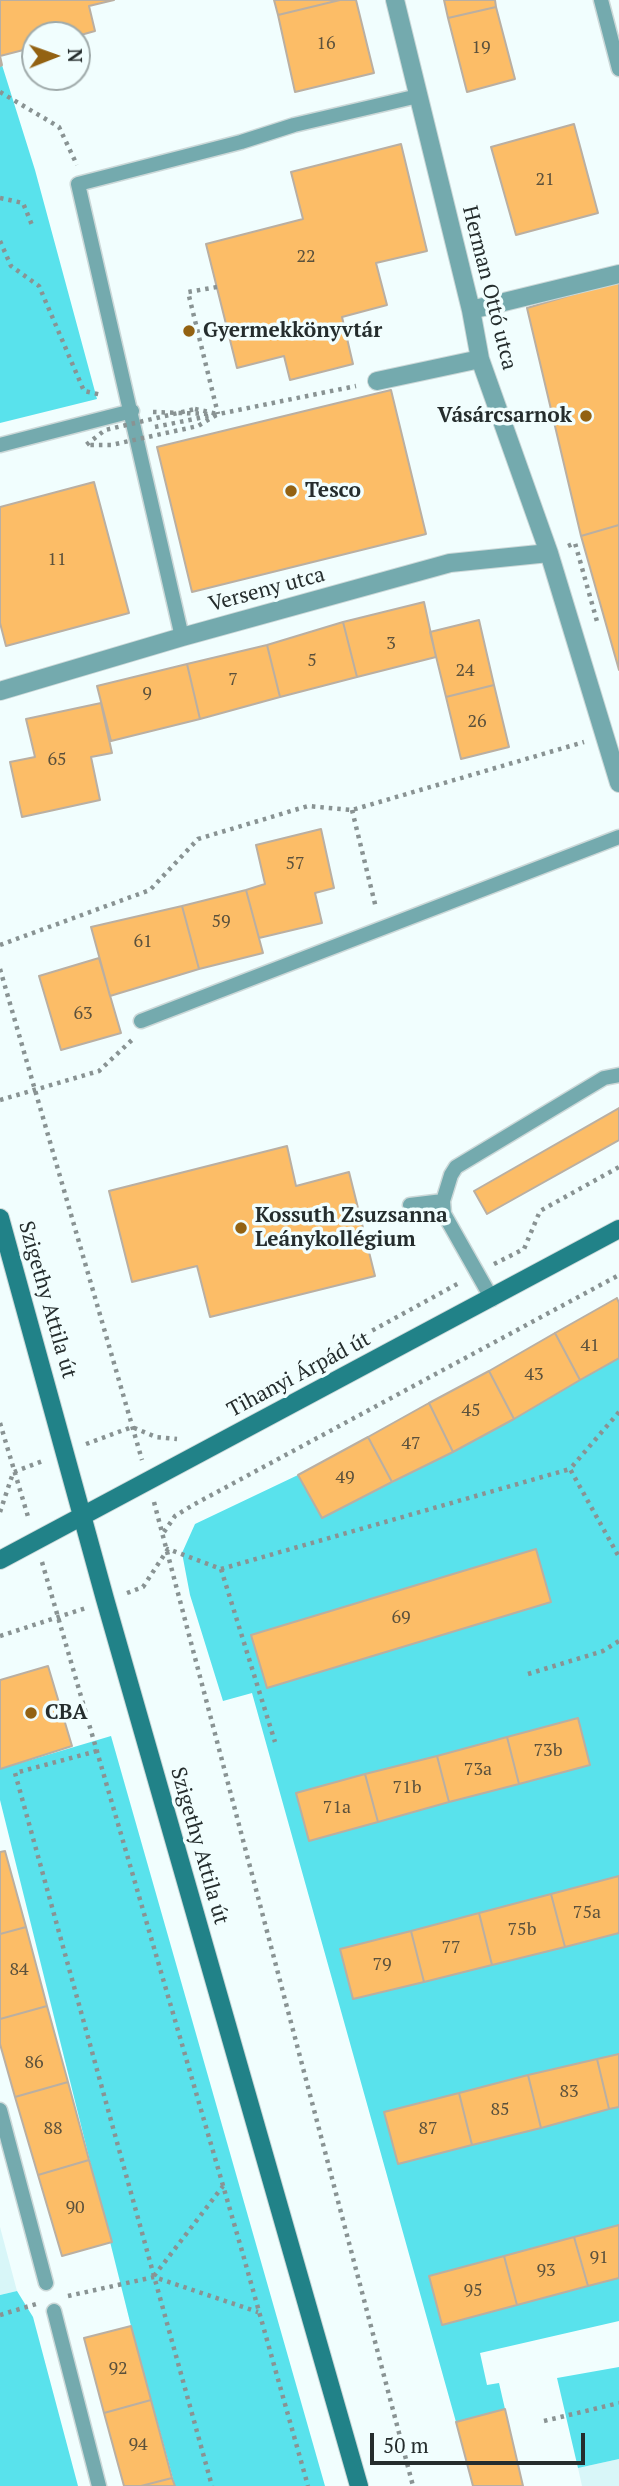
<!DOCTYPE html>
<html>
<head>
<meta charset="utf-8">
<style>
  body { margin:0 }
  #map { position:relative; width:619px; height:2486px; overflow:hidden; background:#f1fefe; font-family:"PT Serif",serif }
  canvas { display:block }
  .north { position:absolute; left:21px; top:21px; width:70px; height:70px; box-sizing:border-box; background:#f1fefe; border:2px solid #9faaaa; border-radius:50%; rotate:89deg; font-size:19px; font-weight:700; line-height:28px; text-align:center; color:#252d2d }
  .north::after { content:''; display:block; margin:auto; width:24px; height:32px; background:#936212; clip-path:polygon(50% 0,100% 100%,50% 72%,0 100%) }
  .scale { position:absolute; left:370px; top:2433px; width:215px; height:32px; box-sizing:border-box; border:4px solid #252d2d; border-top:0; padding-left:9px; font-size:21px; line-height:24px; white-space:nowrap; color:#252d2d; -webkit-text-stroke:5px #f1fefe; paint-order:stroke }
</style>
</head>
<body>
<div id="map">
<canvas width="619" height="2486"></canvas>
<div class="north">N</div>
<div class="scale">50 m</div>
</div>
<script>
const g = document.querySelector('canvas').getContext('2d');
g.lineJoin = 'round';
function paint(path, color) { g.fillStyle = color; g.fill(path, 'evenodd'); }
const shape = rows => new Path2D(rows.map(r => 'M' + r).join(''));
function stroke(path, color, width, dash) { g.strokeStyle = color; g.lineWidth = width; g.lineCap = dash ? 'butt' : 'round'; g.setLineDash(dash || []); g.stroke(path); }
function label(font, color, halo, rows, align = 'center') {
  g.font = font + ' "PT Serif",serif'; g.lineWidth = 7; g.setLineDash([]); g.textBaseline = 'middle'; g.strokeStyle = halo; g.fillStyle = color; for (const [text, x, y, turn = 0] of rows) {
    g.save(); g.translate(x, y); g.rotate((+turn || 0) * Math.PI / 180); g.textAlign = isNaN(turn) ? turn : align; if (halo) g.strokeText(text, 0, 0); g.fillText(text, 0, 0); g.restore();
  }
}
paint(shape([
  [0,2227,17,2291,0,2295],
  [619,2459,619,2486,582,2486,578,2468]
]), '#d8f6f8');
paint(shape([
  [2,65,35,170,97,399,0,423,0,66],
  [619,1358,619,2321,480,2353,487,2385,499,2383,505,2409,456,2422,252,1693,223,1701,190,1595,182,1553,195,1524,298,1475,322,1518,453,1452],
  [111,1736,325,2486,175,2486,131,2326,0,1800,0,1769],
  [17,2291,33,2317,78,2486,0,2486,0,2295],
  [619,2367,619,2459,578,2468,557,2378]
]), '#59e2ec');
const building = shape([
  [0,0,114,0,89,6,95,31,77,36,35,35,35,47,0,56,2,65,0,66,0,0],
  [274,0,340,0,278,15,274,0],
  [340,0,356,0,374,73,295,92,278,15,340,0],
  [444,0,495,0,496,7,448,18,444,0],
  [496,7,515,79,467,92,448,18,496,7],
  [574,124,598,213,516,235,491,147,574,124],
  [401,144,427,251,376,263,387,305,342,317,353,364,290,380,284,356,237,368,206,244,303,219,291,172,401,144],
  [619,281,619,525,581,536,527,308,619,281],
  [391,390,426,534,192,592,157,447,391,390],
  [94,482,129,613,6,646,0,623,0,507,94,482],
  [619,525,619,670,581,536,619,525],
  [424,602,436,657,357,677,343,622,424,602],
  [479,620,494,685,446,697,430,632,479,620],
  [343,622,357,677,280,697,267,645,343,622],
  [267,645,280,697,200,719,187,664,267,645],
  [187,664,200,719,111,741,97,686,187,664],
  [494,685,509,747,461,759,446,697,494,685],
  [101,703,112,753,91,757,100,800,22,817,10,762,35,757,26,719,101,703],
  [321,829,334,888,315,893,322,923,259,938,246,890,265,884,256,845,321,829],
  [246,890,263,953,199,969,182,906,246,890],
  [182,906,199,969,110,996,91,927,182,906],
  [99,958,121,1033,61,1050,39,976,99,958],
  [619,1108,619,1140,487,1214,474,1191,619,1108],
  [287,1146,296,1186,349,1172,375,1276,210,1317,197,1266,132,1282,109,1191,287,1146],
  [617,1298,619,1303,619,1358,580,1380,555,1333,617,1298],
  [555,1333,580,1380,514,1419,489,1371,555,1333],
  [489,1371,514,1419,453,1452,429,1403,489,1371],
  [429,1403,453,1452,392,1482,368,1437,429,1403],
  [368,1437,392,1482,322,1518,298,1475,368,1437],
  [536,1549,551,1602,267,1688,251,1635,536,1549],
  [48,1666,72,1746,0,1769,0,1680,48,1666],
  [578,1718,590,1765,519,1784,507,1737,578,1718],
  [507,1737,519,1784,449,1802,437,1756,507,1737],
  [437,1756,449,1802,378,1822,365,1774,437,1756],
  [365,1774,378,1822,309,1841,296,1793,365,1774],
  [5,1851,26,1927,0,1934,0,1852,5,1851],
  [619,1876,619,1933,565,1947,551,1894,619,1876],
  [551,1894,565,1947,492,1965,479,1913,551,1894],
  [479,1913,492,1965,424,1982,411,1931,479,1913],
  [26,1927,47,2006,0,2019,0,1934,26,1927],
  [411,1931,424,1982,353,1999,340,1949,411,1931],
  [47,2006,68,2082,15,2097,0,2044,0,2019,47,2006],
  [619,2054,619,2107,609,2109,597,2059,619,2054],
  [597,2059,609,2109,541,2128,528,2075,597,2059],
  [528,2075,541,2128,472,2145,459,2093,528,2075],
  [68,2082,89,2160,38,2175,15,2097,68,2082],
  [459,2093,472,2145,398,2164,384,2112,459,2093],
  [89,2160,112,2242,62,2256,38,2175,89,2160],
  [619,2225,619,2278,588,2286,574,2237,619,2225],
  [574,2237,588,2286,517,2305,504,2256,574,2237],
  [504,2256,517,2305,442,2325,429,2276,504,2256],
  [131,2326,151,2400,104,2413,84,2338,131,2326],
  [151,2400,172,2478,141,2486,124,2486,104,2413,151,2400],
  [505,2409,523,2486,473,2486,456,2422,505,2409],
  [172,2478,175,2486,141,2486,172,2478]
]);
paint(building, '#fcbd67');
stroke(building, '#baafa2', 2);
const lane = shape([
  [601,0,619,69],
  [0,445,132,411],
  [182,637,78,184,241,142,294,125,418,96],
  [141,1021,619,837],
  [410,1205,443,1201],
  [492,1299,444,1214,443,1201,451,1175,456,1167,604,1078,619,1075],
  [0,2110,46,2283],
  [54,2311,99,2486]
]);
const street = shape([
  [395,0,471,310,480,359,549,553,619,783],
  [471,310,619,274],
  [377,381,480,359],
  [0,691,182,637,450,563,549,553]
]);
const secondary = shape([
  [0,1218,105,1599,359,2486],
  [0,1560,619,1229]
]);
stroke(lane, '#ccd8d8', 17);
stroke(street, '#ccd8d8', 20);
stroke(secondary, '#ccd8d8', 20);
stroke(shape([
  [0,92,59,127,77,165],
  [0,198,23,203,32,225],
  [0,241,11,266,39,286,84,391,102,395],
  [217,287,188,292,218,414],
  [153,412,211,414],
  [155,427,356,386],
  [568,546,575,543,598,625],
  [352,810,376,908],
  [0,945,150,890,198,839,308,806,352,810,584,742],
  [0,969,142,1460],
  [0,1100,99,1071,134,1038],
  [494,1264,524,1249,540,1211,619,1167],
  [335,1351,459,1283],
  [619,1412,570,1469,619,1557],
  [0,1423,29,1520],
  [86,1444,132,1427,156,1437,177,1439],
  [14,1472,45,1460],
  [154,1502,413,2486],
  [0,1512,13,1473],
  [164,1532,175,1516,193,1505,619,1275],
  [42,1562,242,2251,308,2486],
  [221,1569,275,1742],
  [127,1593,143,1587,168,1549,221,1569,570,1469],
  [0,1636,86,1608],
  [528,1674,603,1651,619,1641],
  [97,1751,15,1773,212,2486],
  [154,2276,223,2186],
  [68,2296,154,2277,258,2312],
  [0,2315,36,2304],
  [544,2421,619,2403]
]), '#899393', 4.5, [3.5, 5]);
stroke(lane, '#74aaae', 14);
stroke(street, '#74aaae', 18);
stroke(secondary, '#218288', 18);
stroke(shape([
  [195,409,218,414,198,426,111,445,86,445,105,430,195,409]
]), '#899393', 4.5, [3.5, 5]);
for (const [x, y, r, color] of [
  [189,331,7,"#936212"],
  [586,416,7,"#936212"],
  [291,491,7,"#936212"],
  [241,1228,7,"#936212"],
  [31,1713,7,"#936212"]
]) { const dot = new Path2D(); dot.arc(x, y, r, 0, 2 * Math.PI); g.fillStyle = color; g.fill(dot); stroke(dot, '#f1fefe', 2.5); }
label('18px', '#5b513c', null, [
  ["16",326,44],
  ["19",481,48],
  ["21",545,180],
  ["22",306,257],
  ["11",57,560],
  ["3",391,644],
  ["5",312,661],
  ["24",465,671],
  ["7",233,680],
  ["9",147,694],
  ["26",477,722],
  ["65",57,760],
  ["57",295,864],
  ["59",221,922],
  ["61",143,942],
  ["63",83,1014],
  ["41",590,1346],
  ["43",534,1375],
  ["45",471,1411],
  ["47",411,1444],
  ["49",345,1478],
  ["69",401,1618],
  ["73b",548,1751],
  ["73a",478,1770],
  ["71b",407,1788],
  ["71a",337,1808],
  ["75a",587,1913],
  ["75b",522,1930],
  ["77",451,1948],
  ["79",382,1965],
  ["84",19,1970],
  ["86",34,2063],
  ["83",569,2092],
  ["85",500,2110],
  ["88",53,2129],
  ["87",428,2129],
  ["90",75,2208],
  ["91",599,2258],
  ["93",546,2271],
  ["95",473,2291],
  ["92",118,2369],
  ["94",138,2445]
]);
label('21px', '#252d2d', '#f1fefe', [
  ["Herman Ottó utca",489,288,76],
  ["Verseny utca",267,590,-15],
  ["Szigethy Attila út",47,1300,74],
  ["Tihanyi Árpád út",299,1375,-28],
  ["Szigethy Attila út",199,1846,74]
]);
label('bold 21px', '#252d2d', '#f1fefe', [
  ["Gyermekkönyvtár",203,331],
  ["Vásárcsarnok",572,416,"right"],
  ["Tesco",305,491],
  ["Kossuth Zsuzsanna",255,1216],
  ["Leánykollégium",255,1240],
  ["CBA",45,1713]
], 'left');
</script>
</body>
</html>
